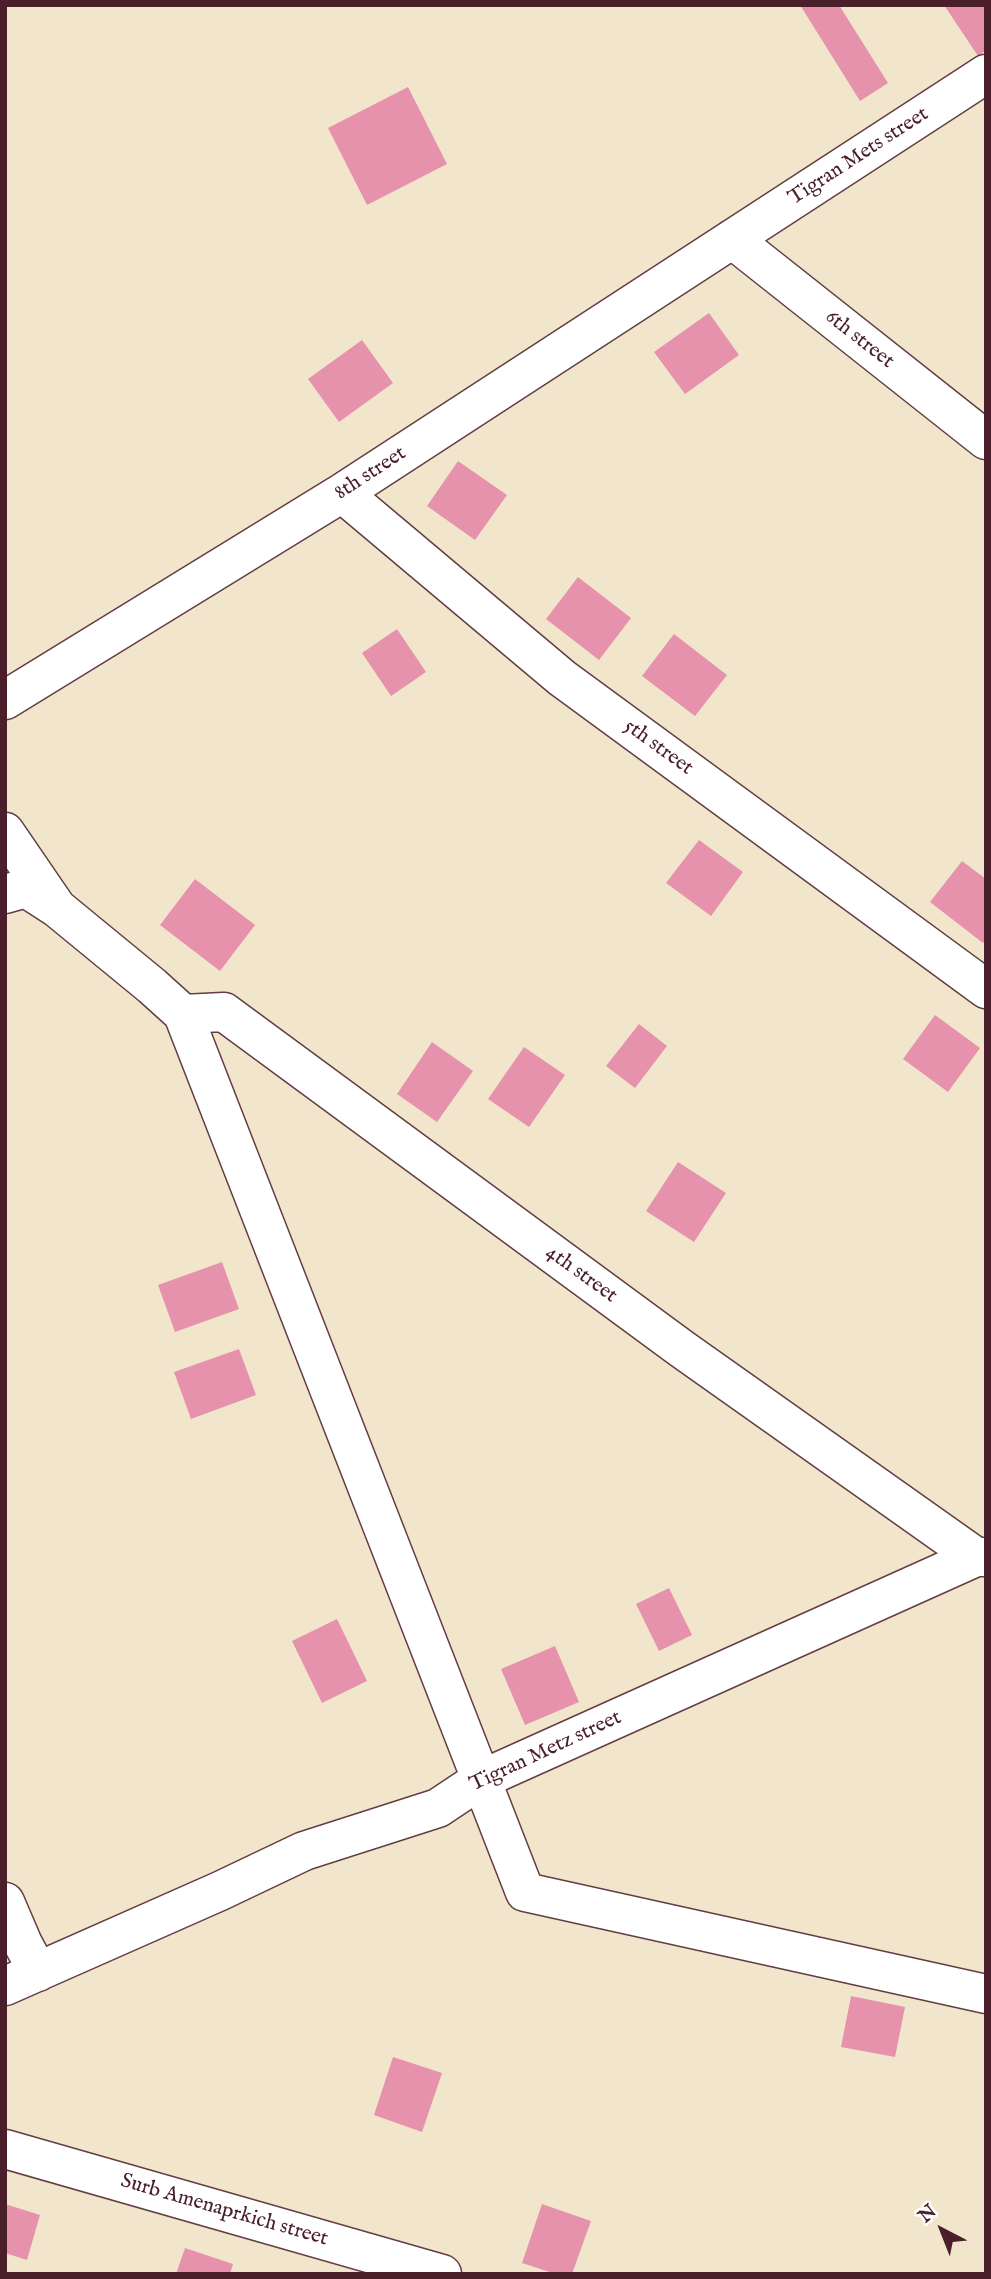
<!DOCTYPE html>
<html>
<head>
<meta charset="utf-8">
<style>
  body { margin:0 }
  #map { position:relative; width:991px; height:2279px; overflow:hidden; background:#f1e6cc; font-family:"IM FELL English",serif }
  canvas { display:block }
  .frame { position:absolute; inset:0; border:7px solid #4a1f2b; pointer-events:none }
  .north { position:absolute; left:907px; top:2195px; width:70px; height:70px; -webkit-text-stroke:5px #fff; paint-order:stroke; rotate:318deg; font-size:19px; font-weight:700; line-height:28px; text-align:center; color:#4a1f2b }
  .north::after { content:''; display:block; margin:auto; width:24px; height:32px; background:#4a1f2b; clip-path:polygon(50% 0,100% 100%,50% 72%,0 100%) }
</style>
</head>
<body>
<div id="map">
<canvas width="991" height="2279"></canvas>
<div class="frame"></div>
<div class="north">N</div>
</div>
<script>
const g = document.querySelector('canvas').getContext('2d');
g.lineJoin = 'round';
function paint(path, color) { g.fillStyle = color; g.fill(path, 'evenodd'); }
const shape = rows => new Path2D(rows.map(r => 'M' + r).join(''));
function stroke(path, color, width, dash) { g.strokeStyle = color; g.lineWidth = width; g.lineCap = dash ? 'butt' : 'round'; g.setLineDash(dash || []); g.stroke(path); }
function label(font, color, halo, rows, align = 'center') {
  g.font = font + ' "IM FELL English",serif'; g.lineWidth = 7; g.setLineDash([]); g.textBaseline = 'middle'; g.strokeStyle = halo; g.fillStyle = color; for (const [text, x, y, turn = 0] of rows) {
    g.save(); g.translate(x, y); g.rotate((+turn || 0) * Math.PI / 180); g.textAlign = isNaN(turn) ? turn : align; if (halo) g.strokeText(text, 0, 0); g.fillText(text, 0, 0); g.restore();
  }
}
paint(shape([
  [800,5,839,5,888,83,860,101],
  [944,5,986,5,986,50,978,56],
  [408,87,447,164,367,205,328,128],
  [709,313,739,355,685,394,654,352],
  [362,340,393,383,339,422,308,379],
  [458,461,507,495,475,540,427,506],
  [578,577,631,618,599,660,546,619],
  [397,629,426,672,391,696,362,653],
  [674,634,727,675,695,716,642,676],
  [699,840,743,872,711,916,666,883],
  [962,861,986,879,986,938,983,943,930,902],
  [195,879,255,925,220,971,160,925],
  [935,1015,980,1048,948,1092,903,1059],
  [639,1024,667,1046,635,1088,606,1066],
  [432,1042,473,1071,437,1122,397,1094],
  [524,1047,565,1075,529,1127,488,1099],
  [678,1162,726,1193,694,1242,646,1211],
  [222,1262,239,1309,175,1332,158,1285],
  [239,1349,256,1395,191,1419,174,1372],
  [669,1588,692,1635,659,1651,636,1604],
  [337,1619,367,1681,322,1703,292,1641],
  [555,1646,579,1702,525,1725,501,1669],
  [851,1996,905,2007,895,2057,841,2047],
  [393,2057,442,2073,422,2132,374,2115],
  [5,2204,40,2215,27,2260,5,2253],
  [542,2204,591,2221,572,2274,556,2274,522,2263],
  [185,2248,233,2264,230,2274,176,2274]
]), '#e692ad');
const minor = shape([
  [732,239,986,440],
  [342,493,562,678,986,989],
  [5,700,342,493,986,74],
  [5,832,57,908,152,986,183,1014,525,1892,986,1994],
  [5,894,26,888,57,908],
  [183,1014,224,1012,682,1349,976,1557],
  [5,1902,23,1944,38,1972],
  [5,1986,220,1891,304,1851,438,1808,480,1780,976,1557,986,1557],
  [5,2149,442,2274]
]);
stroke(minor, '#633d43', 41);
stroke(minor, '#fff', 38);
label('21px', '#4a1f2b', '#fff', [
  ["Tigran Mets street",859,157,-33],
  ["6th street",859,340,38],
  ["8th street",371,474,-33],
  ["5th street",658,748,36],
  ["4th street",581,1275,36],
  ["Tigran Metz street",546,1752,-25],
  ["Surb Amenaprkich street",224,2211,16]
]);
</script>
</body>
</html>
